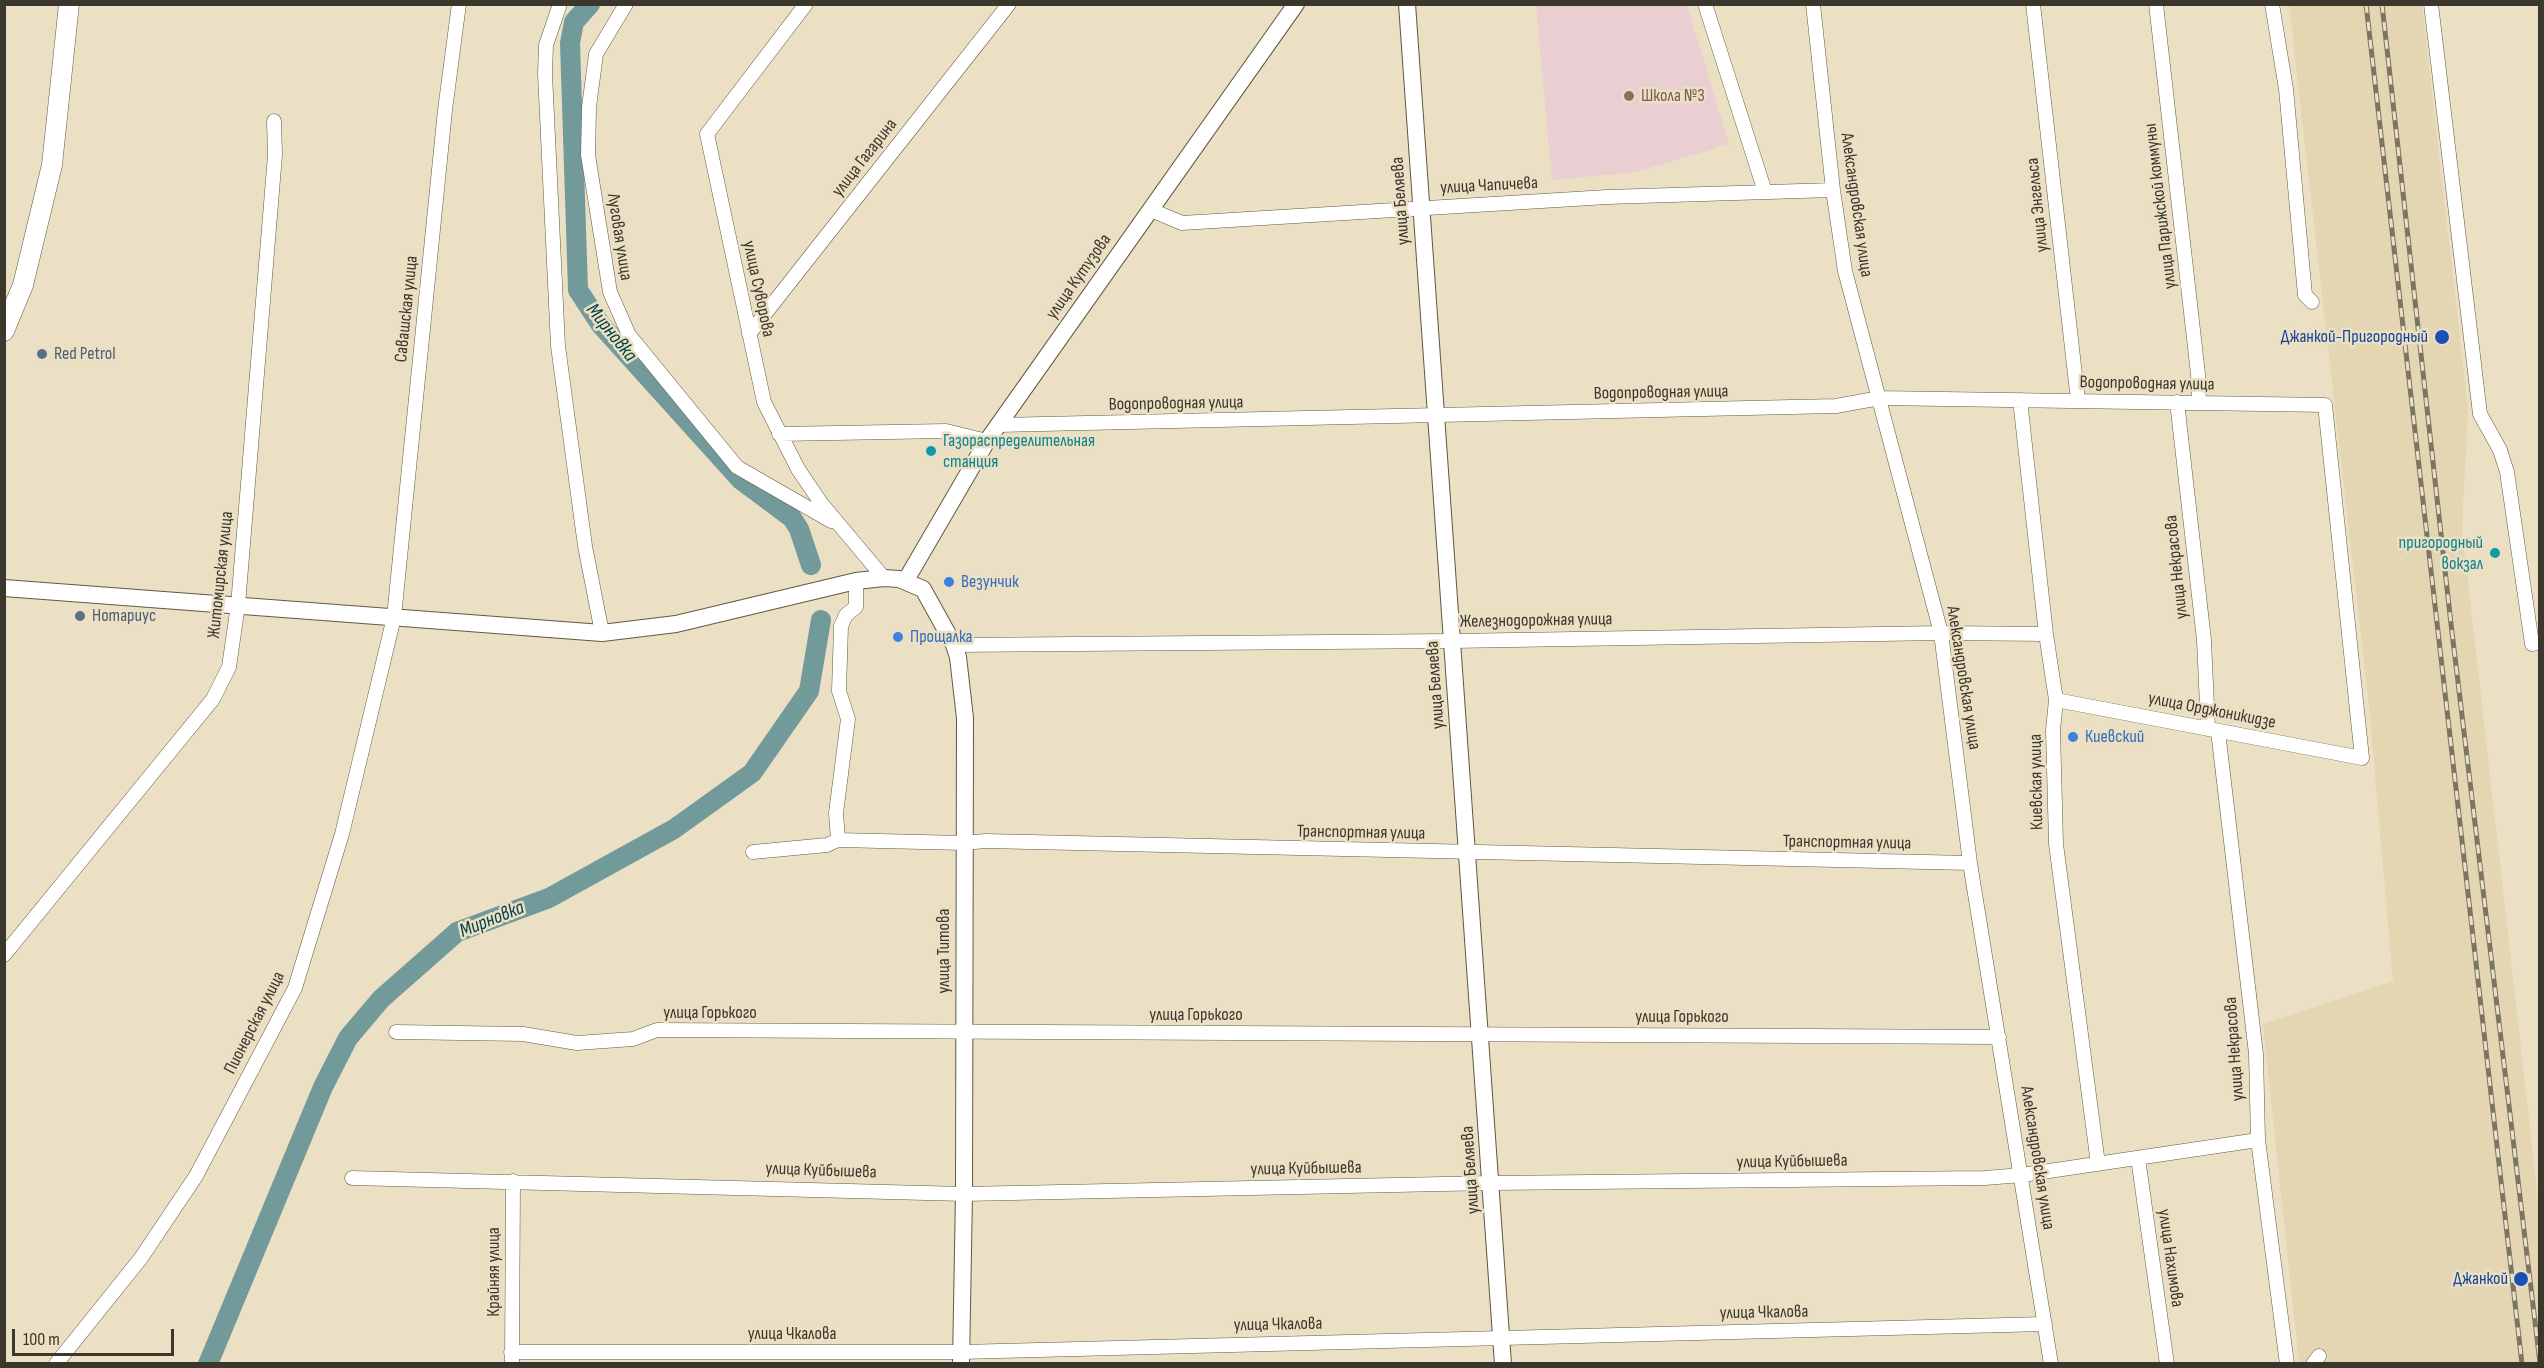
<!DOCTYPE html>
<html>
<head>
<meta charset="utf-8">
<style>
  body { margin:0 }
  #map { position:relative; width:2544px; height:1368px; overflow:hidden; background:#ebdfc4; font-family:"Sofia Sans Condensed",sans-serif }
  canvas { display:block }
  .frame { position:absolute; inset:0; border:6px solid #3c372c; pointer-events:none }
  .scale { position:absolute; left:12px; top:1329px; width:162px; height:27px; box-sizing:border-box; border:3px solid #3c372c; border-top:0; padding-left:8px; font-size:18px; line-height:21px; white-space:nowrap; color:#3c372c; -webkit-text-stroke:4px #ebdfc4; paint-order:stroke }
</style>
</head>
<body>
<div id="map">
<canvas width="2544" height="1368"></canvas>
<div class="frame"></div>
<div class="scale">100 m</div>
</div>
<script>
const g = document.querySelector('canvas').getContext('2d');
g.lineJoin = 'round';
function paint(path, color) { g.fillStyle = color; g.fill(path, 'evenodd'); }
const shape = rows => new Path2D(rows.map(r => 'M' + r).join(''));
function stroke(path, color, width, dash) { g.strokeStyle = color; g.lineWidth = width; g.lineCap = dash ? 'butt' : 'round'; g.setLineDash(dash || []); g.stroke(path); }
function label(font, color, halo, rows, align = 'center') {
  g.font = font + ' "Sofia Sans Condensed",sans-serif'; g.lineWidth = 5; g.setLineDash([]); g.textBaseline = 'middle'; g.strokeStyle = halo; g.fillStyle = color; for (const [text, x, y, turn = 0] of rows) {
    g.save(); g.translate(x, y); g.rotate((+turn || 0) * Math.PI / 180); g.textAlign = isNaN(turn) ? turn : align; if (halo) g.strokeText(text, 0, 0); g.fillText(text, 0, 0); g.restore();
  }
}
paint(shape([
  [2289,5,2422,5,2468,410,2462,529,2539,1207,2539,1363,2299,1363,2263,1024,2393,981,2369,706]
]), '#e4d5b3');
paint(shape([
  [1536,5,1687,5,1729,144,1636,172,1552,180]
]), '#e9cfd1');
stroke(shape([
  [590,4,574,22,570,43,578,290,601,325,741,480,792,518,799,529,811,565],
  [208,1364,323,1087,348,1038,381,999,457,932,549,898,674,829,752,773,809,691,821,620]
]), '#729a9b', 20);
const minor = shape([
  [560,4,546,45,545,74,558,346,585,546,602,633],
  [626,4,596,54,589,107,588,155,610,292,629,335,737,467,831,521],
  [806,4,707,134,764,402,798,469,821,503,884,578],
  [1705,4,1765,192],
  [1813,4,1833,190,1845,271,1941,633,1970,863,2051,1364],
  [2033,4,2078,401],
  [2156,4,2198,374,2199,403],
  [2272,4,2286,89,2305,295,2312,302],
  [2431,4,2480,414,2500,450,2507,472,2532,644,2540,643],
  [1151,210,1182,223,1607,197,1833,190],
  [749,334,1009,4],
  [2020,400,2046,634,2056,700,2053,730,2056,844,2098,1164],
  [2177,402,2204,640,2208,729],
  [998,425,1836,406,1880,398,2325,405,2362,758,2056,700],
  [779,434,946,431,987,441],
  [954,645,1452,641,1941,633,2046,634],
  [2218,731,2256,1054,2258,1140,2287,1364],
  [838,840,836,813,848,719,839,691,841,626,846,615,856,607,856,581],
  [753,852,827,845,838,840,964,843,985,841,1970,863],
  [4,955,213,699,229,667,238,605,275,155,274,121],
  [396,1032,523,1034,577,1043,633,1039,657,1030,1999,1037],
  [2138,1158,2167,1364],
  [352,1178,964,1194,1491,1183,1985,1178,2022,1175,2258,1140],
  [511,1352,961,1352,2045,1324],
  [56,1364,141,1258,196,1176,295,988,342,834,394,617,445,110,459,4],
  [512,1364,513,1181],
  [2313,1364,2319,1356]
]);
const major = shape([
  [1407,4,1503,1364],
  [906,580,987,441,1296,4],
  [4,588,602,633,676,624,856,581,884,578,899,579,923,589,954,645,958,657,965,718,964,1194,961,1364]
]);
const highway = shape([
  [4,331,23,285,52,165,69,4]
]);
stroke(minor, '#635942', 15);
stroke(major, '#635942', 18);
stroke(highway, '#635942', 21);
stroke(minor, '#fff', 14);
stroke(major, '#fff', 16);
stroke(highway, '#fff', 20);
const rail = shape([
  [2366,4,2522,1364],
  [2382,4,2451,624,2540,1363]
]);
stroke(rail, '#7c7564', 5);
stroke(rail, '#ebdfc4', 3, [9]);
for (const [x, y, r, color] of [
  [1629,96,6,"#8d6e63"],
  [2442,337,8,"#1a4fb4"],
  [42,354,6,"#5c6f8a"],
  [931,451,6,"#0f9aa8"],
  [2495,553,6,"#0f9aa8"],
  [949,582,6,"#3f7fe0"],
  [80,616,6,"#5c6f8a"],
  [898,637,6,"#3f7fe0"],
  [2073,737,6,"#3f7fe0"],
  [2521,1279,8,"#1a4fb4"]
]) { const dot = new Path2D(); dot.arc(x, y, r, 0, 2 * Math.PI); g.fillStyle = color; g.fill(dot); stroke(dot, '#ebdfc4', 2); }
label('18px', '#785e54', '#ebdfc4', [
  ["Школа №3",1641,96]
], 'left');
label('18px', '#3c372c', '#ebdfc4', [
  ["улица Гагарина",865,158,-52],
  ["улица Чапичева",1489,186,-3],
  ["улица Беляева",1401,201,-94],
  ["Александровская улица",1856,205,82],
  ["улица Энгельса",2038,205,-96],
  ["улица Парижской коммуны",2161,206,-97],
  ["Луговая улица",619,237,81],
  ["улица Кутузова",1079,277,-55],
  ["улица Суворова",758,289,78],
  ["Савашская улица",407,309,-84],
  ["Водопроводная улица",2147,384,1],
  ["Водопроводная улица",1661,393,-1],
  ["Водопроводная улица",1176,404,-1],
  ["улица Некрасова",2177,567,-96],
  ["Житомирская улица",221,575,-84],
  ["Железнодорожная улица",1536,621,-1],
  ["Александровская улица",1963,678,81],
  ["улица Беляева",1436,685,-94],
  ["улица Орджоникидзе",2212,711,11],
  ["Киевская улица",2037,782,-91],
  ["Транспортная улица",1361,833,1],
  ["Транспортная улица",1847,843,1],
  ["улица Титова",944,951,-90],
  ["улица Горького",710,1013],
  ["улица Горького",1196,1015],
  ["улица Горького",1682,1017],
  ["Пионерская улица",255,1023,-63],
  ["улица Некрасова",2235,1049,-94],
  ["Александровская улица",2037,1158,81],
  ["улица Куйбышева",1792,1162,-1],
  ["улица Куйбышева",1306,1169,-1],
  ["улица Беляева",1471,1170,-94],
  ["улица Куйбышева",821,1171,2],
  ["улица Нахимова",2170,1258,82],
  ["Крайняя улица",494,1272,-90],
  ["улица Чкалова",1764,1313,-1],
  ["улица Чкалова",1278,1325,-1],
  ["улица Чкалова",792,1334]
]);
label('18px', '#164399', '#ebdfc4', [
  ["Джанкой-Пригородный",2428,337],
  ["Джанкой",2508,1279]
], 'right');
label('18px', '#4e5e75', '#ebdfc4', [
  ["Red Petrol",54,354],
  ["Нотариус",92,616]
], 'left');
label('18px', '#0d838f', '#ebdfc4', [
  ["Газораспределительная",943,441],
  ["станция",943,462],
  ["пригородный",2483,543,"right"],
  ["вокзал",2483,564,"right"]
], 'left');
label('18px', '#366cbe', '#ebdfc4', [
  ["Везунчик",961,582],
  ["Прощалка",910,637],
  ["Киевский",2085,737]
], 'left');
label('italic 20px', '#024446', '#ebdfc4', [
  ["Мирновка",611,333,51],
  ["Мирновка",492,920,-22]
]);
</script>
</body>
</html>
